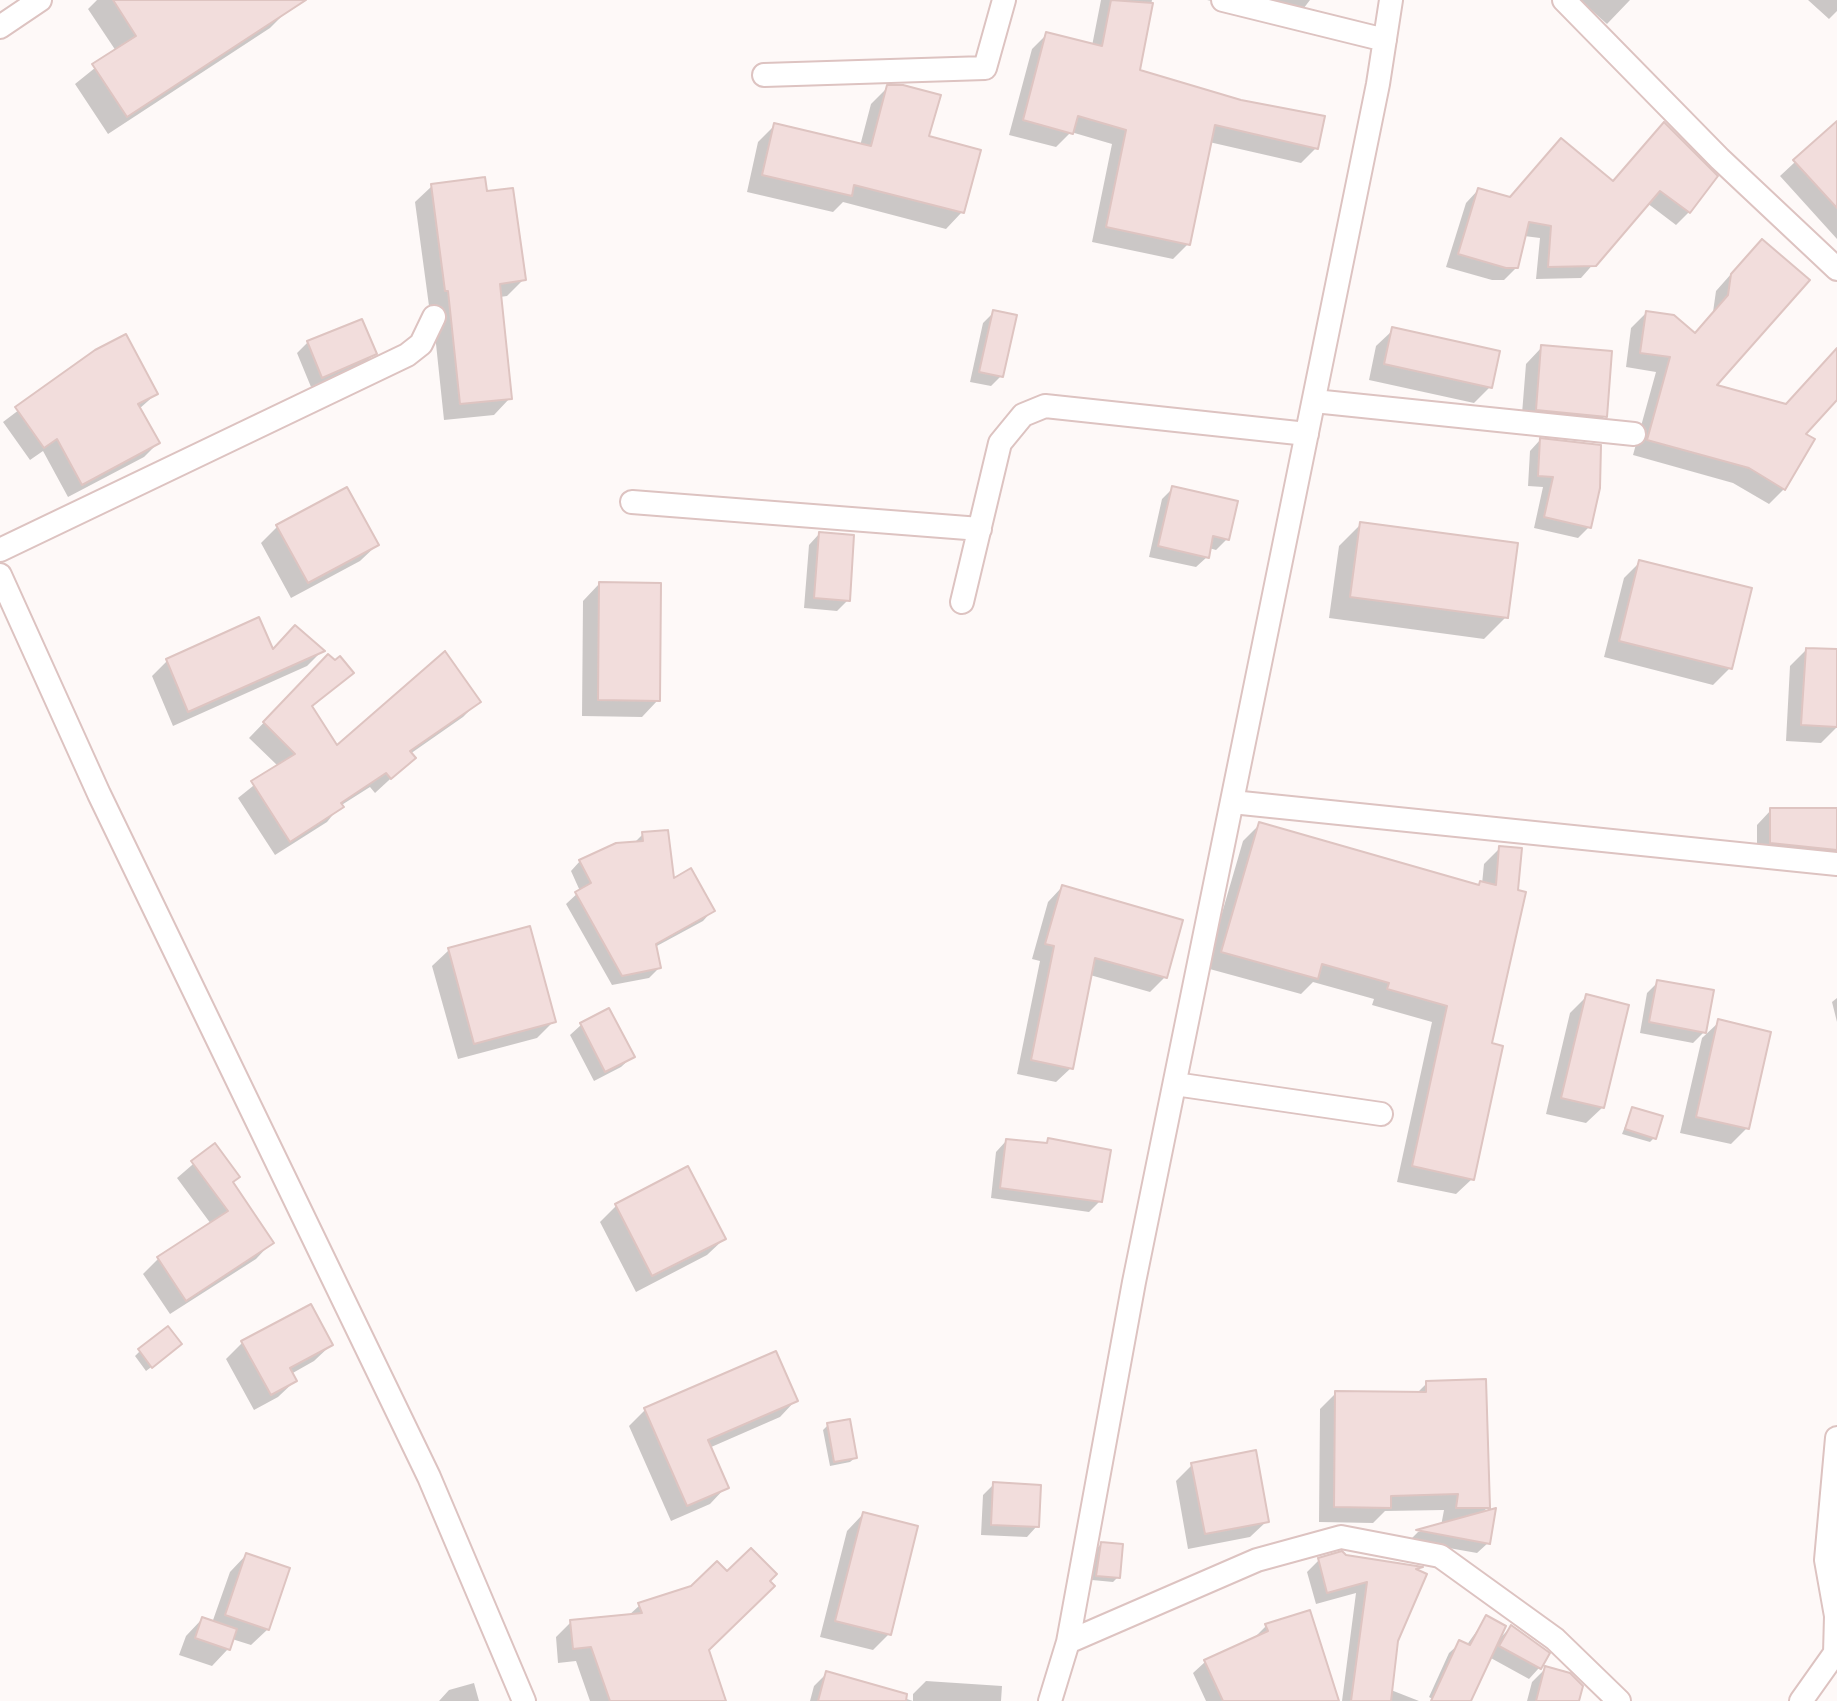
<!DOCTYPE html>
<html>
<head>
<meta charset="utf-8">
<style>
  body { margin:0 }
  canvas { display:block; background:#fef9f8 }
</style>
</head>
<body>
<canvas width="1837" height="1701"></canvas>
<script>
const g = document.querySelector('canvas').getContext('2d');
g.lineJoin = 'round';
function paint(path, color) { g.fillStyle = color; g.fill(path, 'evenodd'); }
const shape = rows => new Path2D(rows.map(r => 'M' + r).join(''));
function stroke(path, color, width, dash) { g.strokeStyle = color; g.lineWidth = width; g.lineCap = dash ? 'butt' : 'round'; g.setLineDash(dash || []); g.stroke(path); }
paint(shape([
  [97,0,282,0,288,10,270,28,108,134,75,84,116,51,88,9],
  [1101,0,1152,0,1137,72,1316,148,1301,163,1209,142,1188,244,1173,259,1092,242,1112,144,1071,132,1056,147,1009,135,1032,49,1047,34,1092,46],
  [1207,0,1310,0,1294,21],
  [1580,0,1630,0,1607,24],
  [1808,0,1837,0,1837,11,1829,19],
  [888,87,927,137,962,212,946,229,843,202,833,212,747,192,758,142,774,126,860,146,871,104],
  [1837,123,1837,239,1780,176],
  [1651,137,1689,212,1676,225,1647,203,1581,278,1536,279,1540,238,1524,236,1517,267,1504,280,1492,280,1446,267,1466,203,1478,190,1509,199,1612,182],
  [432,186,485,193,524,279,507,296,500,297,510,398,494,415,444,420,432,306,429,306,415,202],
  [1747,256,1714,386,1785,406,1837,349,1837,398,1803,435,1784,489,1769,504,1733,483,1633,455,1656,372,1626,367,1631,328,1646,313,1694,334,1713,312,1716,291],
  [994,312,1001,376,991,386,970,382,983,323],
  [1393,330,1490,387,1474,403,1369,380,1376,346],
  [308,342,375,353,364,364,311,387,297,353],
  [1542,347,1605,416,1588,433,1521,426,1526,364],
  [97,351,156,394,139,409,158,443,144,457,68,497,43,451,30,460,3,422],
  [1540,440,1589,527,1578,538,1534,528,1543,487,1528,486,1530,451],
  [1173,488,1227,539,1216,550,1209,548,1207,557,1196,567,1149,557,1162,499],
  [1361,524,1506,617,1484,639,1329,618,1339,546],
  [278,526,377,545,360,561,291,598,261,543],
  [819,534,848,600,837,611,804,608,809,545],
  [1640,562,1730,668,1713,685,1604,657,1624,578],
  [599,584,658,700,642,717,582,716,583,601],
  [1806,650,1837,651,1837,727,1821,743,1786,741,1790,666],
  [272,651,322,651,307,666,173,726,152,676,167,661],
  [328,656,352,673,311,708,337,748,478,702,463,717,410,754,413,758,375,793,370,787,340,806,327,822,275,855,238,798,278,766,249,738],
  [1837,808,1837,868,1757,857,1757,825,1771,810],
  [1259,825,1477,886,1482,884,1484,864,1500,848,1489,1045,1472,1179,1456,1194,1397,1182,1432,1022,1372,1005,1374,999,1313,982,1301,994,1206,968,1243,841],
  [643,834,672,881,712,911,703,921,655,947,659,968,649,978,612,985,566,904,580,891,571,871,580,861,633,844],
  [1062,887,1165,977,1150,992,1090,975,1071,1068,1056,1082,1017,1074,1040,961,1032,959,1048,902],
  [449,950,554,1021,537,1038,458,1059,432,966],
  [1658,982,1704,1032,1693,1043,1640,1033,1647,993],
  [1586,997,1603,1107,1586,1123,1546,1114,1570,1013],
  [1837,998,1837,1022,1832,1002],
  [1719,1022,1747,1128,1731,1144,1680,1133,1702,1038],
  [581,1025,632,1057,621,1067,594,1081,570,1035],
  [1632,1109,1654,1138,1650,1142,1622,1134],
  [1049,1140,1100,1201,1089,1212,991,1198,996,1152,1006,1141,1044,1145],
  [214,1146,231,1183,271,1243,256,1259,170,1314,143,1274,159,1258,211,1224,177,1178],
  [616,1206,724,1239,707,1255,636,1292,600,1222],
  [242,1343,331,1345,314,1361,291,1374,295,1381,278,1397,254,1410,226,1359],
  [175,1349,146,1371,135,1356,140,1351],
  [1427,1383,1488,1507,1480,1515,1488,1543,1477,1553,1409,1541,1418,1532,1441,1526,1444,1510,1385,1511,1373,1523,1319,1522,1320,1409,1336,1393,1416,1394],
  [796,1400,780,1417,709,1448,726,1487,710,1504,671,1521,629,1426,645,1410],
  [828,1425,855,1458,850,1462,830,1466,823,1430],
  [1192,1465,1267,1521,1250,1537,1188,1549,1176,1481],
  [994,1484,1037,1526,1027,1537,981,1535,983,1495],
  [863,1514,889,1634,873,1650,820,1637,847,1531],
  [1101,1544,1118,1577,1113,1582,1092,1580,1096,1549],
  [246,1555,268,1629,251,1645,232,1639,228,1649,212,1666,179,1655,186,1636,202,1619,212,1623,230,1572],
  [1345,1557,1419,1568,1396,1640,1391,1690,1419,1701,1342,1701,1356,1593,1316,1604,1307,1572,1319,1560],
  [640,1605,706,1650,719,1701,590,1701,576,1661,558,1663,556,1637,571,1622,628,1616],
  [1486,1618,1496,1642,1511,1627,1539,1668,1529,1679,1489,1657,1468,1701,1436,1701,1429,1697,1449,1653,1460,1643,1466,1646],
  [1266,1626,1337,1701,1206,1701,1193,1673,1205,1662,1254,1638],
  [1546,1668,1577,1701,1527,1701,1532,1682],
  [827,1673,913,1701,913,1694,926,1681,1002,1686,1001,1701,810,1701,814,1686],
  [474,1683,479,1701,439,1701,449,1690]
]), '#0003');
const building = shape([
  [113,0,306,0,127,117,92,64,136,36,113,0],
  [1111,0,1153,3,1140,70,1241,100,1325,116,1318,149,1215,125,1190,245,1106,227,1126,130,1078,116,1073,134,1023,120,1046,32,1102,46,1111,0],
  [887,85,903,85,941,95,929,136,981,150,964,213,854,185,852,196,762,175,774,123,871,146,887,85],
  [1837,121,1837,208,1793,160,1837,121],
  [1664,122,1718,176,1690,213,1660,191,1596,266,1548,267,1551,226,1529,222,1518,268,1506,268,1458,254,1478,188,1510,197,1561,138,1613,181,1664,122],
  [485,177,487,191,513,188,526,280,500,284,512,399,460,404,448,291,445,291,431,184,485,177],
  [1762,239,1810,280,1717,385,1786,404,1837,348,1837,400,1806,434,1815,439,1785,490,1749,468,1647,440,1670,357,1640,353,1646,311,1674,315,1695,333,1728,295,1731,274,1762,239],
  [993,310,1017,315,1003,377,979,372,993,310],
  [362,319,377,354,322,378,307,341,362,319],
  [1392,327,1500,351,1492,388,1384,364,1392,327],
  [126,334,158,394,138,404,160,443,82,485,57,439,44,448,15,407,95,350,126,334],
  [1541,345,1612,351,1607,417,1536,410,1541,345],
  [1540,438,1601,445,1600,488,1591,528,1544,517,1553,477,1538,476,1540,438],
  [1172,486,1238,501,1229,540,1213,536,1209,558,1158,546,1172,486],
  [347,487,379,545,308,583,276,525,347,487],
  [1360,522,1518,543,1508,618,1350,597,1360,522],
  [819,532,854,535,850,601,814,598,819,532],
  [1639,560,1752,588,1732,669,1619,641,1639,560],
  [599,582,661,583,660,701,598,700,599,582],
  [259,617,273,649,295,625,325,651,188,712,166,659,259,617],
  [1806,648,1837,649,1837,727,1801,725,1806,648],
  [445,651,481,702,410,751,416,758,391,779,386,773,341,803,344,807,290,842,251,781,295,754,263,722,328,654,335,660,340,656,354,673,312,706,337,745,445,651],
  [1770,808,1837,808,1837,850,1770,843,1770,808],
  [1259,822,1479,885,1480,881,1496,885,1499,846,1522,848,1518,890,1526,892,1492,1043,1503,1046,1474,1180,1412,1166,1447,1006,1387,989,1389,983,1322,964,1318,979,1221,952,1259,822],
  [668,830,674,878,691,868,715,911,656,944,661,968,622,976,575,892,591,883,579,860,616,843,643,841,642,832,668,830],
  [1062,885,1183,920,1167,978,1095,958,1073,1069,1031,1060,1054,946,1045,944,1062,885],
  [530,926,556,1022,474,1044,448,948,530,926],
  [1657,980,1714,990,1706,1033,1649,1022,1657,980],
  [1586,994,1629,1005,1604,1108,1561,1098,1586,994],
  [609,1008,635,1057,605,1072,580,1023,609,1008],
  [1718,1019,1771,1032,1749,1129,1696,1117,1718,1019],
  [1632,1107,1663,1116,1656,1139,1625,1129,1632,1107],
  [1048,1138,1111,1150,1102,1202,1000,1188,1006,1139,1047,1143,1048,1138],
  [215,1143,240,1177,233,1182,274,1243,186,1301,157,1257,228,1211,191,1161,215,1143],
  [688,1166,726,1239,652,1276,615,1204,688,1166],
  [311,1304,333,1345,290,1368,297,1381,271,1395,241,1341,311,1304],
  [168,1326,182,1344,152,1368,138,1349,168,1326],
  [776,1351,798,1401,708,1440,729,1488,687,1506,644,1408,776,1351],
  [1486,1379,1490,1508,1456,1508,1458,1494,1391,1496,1391,1508,1334,1507,1335,1391,1426,1392,1426,1381,1486,1379],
  [850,1419,857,1458,834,1462,827,1423,850,1419],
  [1256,1450,1269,1522,1205,1534,1191,1463,1256,1450],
  [993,1482,1041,1485,1039,1527,991,1525,993,1482],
  [1496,1508,1490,1544,1416,1530,1496,1508],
  [863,1512,918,1526,891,1635,835,1621,863,1512],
  [1101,1542,1123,1544,1120,1578,1096,1576,1101,1542],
  [751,1548,777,1574,770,1581,775,1586,709,1650,726,1701,610,1701,591,1647,573,1649,570,1620,642,1613,638,1603,691,1586,717,1561,727,1571,751,1548],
  [1342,1551,1346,1555,1423,1567,1416,1569,1427,1574,1398,1641,1391,1701,1351,1701,1367,1582,1327,1593,1318,1558,1342,1551],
  [246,1553,290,1568,269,1630,225,1615,246,1553],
  [1310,1610,1339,1701,1223,1701,1204,1660,1268,1631,1265,1624,1310,1610],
  [1486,1615,1506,1626,1471,1701,1431,1701,1459,1640,1470,1645,1486,1615],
  [202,1617,237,1629,230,1650,195,1638,202,1617],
  [1511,1625,1550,1653,1541,1669,1499,1646,1511,1625],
  [1545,1666,1570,1673,1583,1686,1579,1701,1536,1701,1545,1666],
  [826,1671,907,1694,906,1701,818,1701,826,1671]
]);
paint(building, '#f2dddc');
stroke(building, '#dec4c1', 2);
const minor = shape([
  [1223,0,1385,40],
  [1564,0,1720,159,1837,269],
  [0,27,40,0],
  [764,75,985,68,1004,0],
  [1314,401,1634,434],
  [632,502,980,529],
  [0,550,407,355,421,344,434,317],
  [0,575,99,794,429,1477,524,1701],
  [962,602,1000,443,1023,415,1045,406,1307,434],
  [1232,802,1837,864],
  [1175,1084,1381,1114],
  [1068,1642,1134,1282,1378,84,1391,0],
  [1050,1701,1068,1642,1257,1560,1341,1537,1440,1556,1555,1639,1619,1701],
  [1801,1701,1835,1653,1836,1616,1826,1560,1837,1438]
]);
stroke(minor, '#ddc3c1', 26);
stroke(minor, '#fff', 22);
</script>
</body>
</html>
